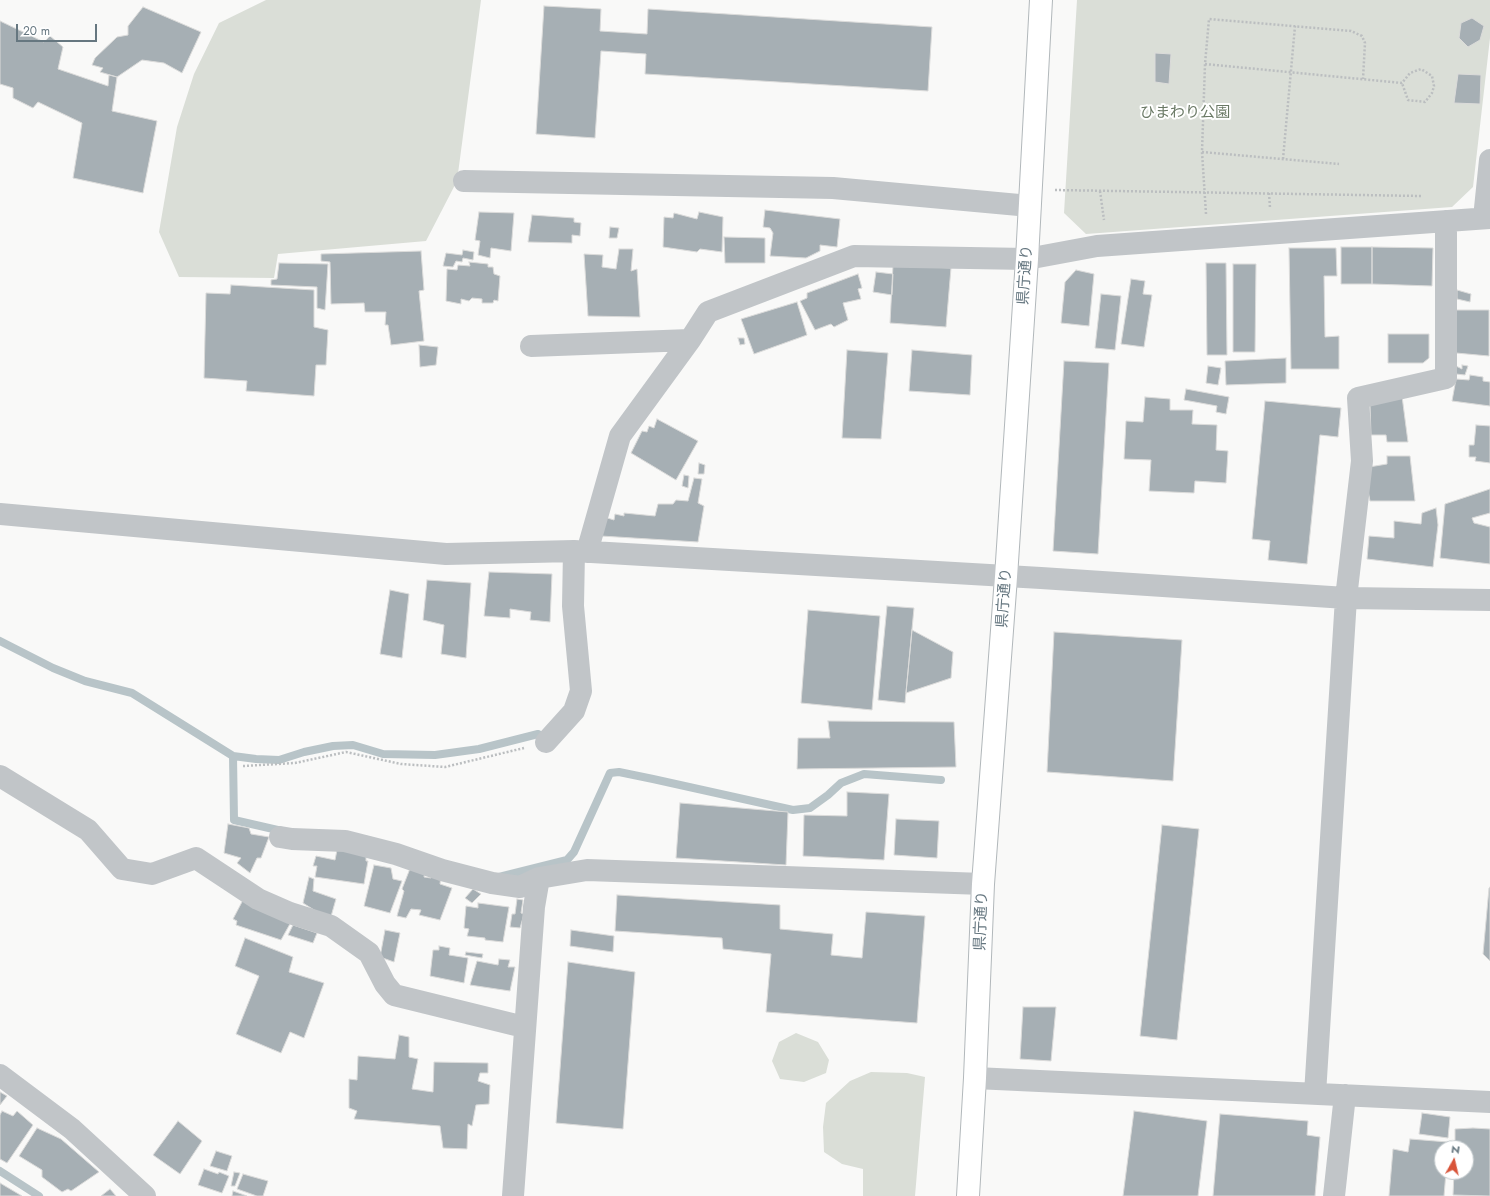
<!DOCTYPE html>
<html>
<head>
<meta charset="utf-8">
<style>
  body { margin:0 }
  #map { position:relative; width:1490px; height:1196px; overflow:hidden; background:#f9f9f8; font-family:Jost,sans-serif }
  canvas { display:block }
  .north { position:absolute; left:1434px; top:1140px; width:40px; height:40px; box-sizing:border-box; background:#fff; border:1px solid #c2c9cc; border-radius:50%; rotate:8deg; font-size:11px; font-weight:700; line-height:16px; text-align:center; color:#667780 }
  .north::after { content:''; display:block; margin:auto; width:14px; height:18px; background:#d85439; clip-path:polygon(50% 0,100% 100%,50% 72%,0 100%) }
  .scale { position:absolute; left:16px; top:24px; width:81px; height:18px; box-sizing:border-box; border:2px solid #667780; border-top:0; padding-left:5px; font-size:12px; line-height:14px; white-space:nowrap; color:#667780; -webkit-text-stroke:3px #fff; paint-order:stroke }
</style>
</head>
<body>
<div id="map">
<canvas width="1490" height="1196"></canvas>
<div class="north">N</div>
<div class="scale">20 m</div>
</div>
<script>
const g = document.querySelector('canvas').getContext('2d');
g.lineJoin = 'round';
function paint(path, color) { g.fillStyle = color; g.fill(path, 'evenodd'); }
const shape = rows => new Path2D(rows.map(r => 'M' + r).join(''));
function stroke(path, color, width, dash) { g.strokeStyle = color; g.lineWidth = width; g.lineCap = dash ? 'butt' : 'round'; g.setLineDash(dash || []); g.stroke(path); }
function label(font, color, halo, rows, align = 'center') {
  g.font = font + ' Jost,"Noto Sans JP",sans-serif'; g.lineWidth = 4; g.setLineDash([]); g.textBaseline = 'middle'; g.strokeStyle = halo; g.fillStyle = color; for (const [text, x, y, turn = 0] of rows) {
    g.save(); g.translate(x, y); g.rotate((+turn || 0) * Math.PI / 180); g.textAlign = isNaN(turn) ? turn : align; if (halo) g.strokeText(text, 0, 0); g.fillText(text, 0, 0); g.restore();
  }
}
paint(shape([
  [266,0,481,0,457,181,426,241,278,254,274,278,179,277,159,232,177,127,194,74,219,23],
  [1077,0,1490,0,1490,38,1473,187,1452,207,1086,234,1064,213],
  [796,1033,818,1042,829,1060,826,1073,804,1082,780,1079,772,1061,779,1042],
  [871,1072,907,1073,925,1077,915,1196,863,1196,863,1169,842,1164,824,1152,823,1127,826,1103,850,1081]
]), '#daded7');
stroke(shape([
  [0,641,53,668,85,681,132,693,233,756,256,759,279,760,304,752,333,746,353,745,383,754,435,755,479,749,538,734],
  [233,756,234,820,282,831],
  [499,877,567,860,574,852,610,773,619,772,653,779,793,810,810,808,828,795,841,783,864,774,941,780],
  [0,1171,39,1196]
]), '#b8c4c8', 8);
const building = shape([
  [544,6,601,9,600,31,647,34,648,9,932,27,928,91,645,74,646,54,601,51,595,138,536,134,544,6],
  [143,7,201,32,182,73,164,63,142,60,117,77,100,72,103,68,92,65,95,58,117,37,128,35,128,26,143,7],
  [1472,18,1484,26,1480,40,1468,47,1459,38,1461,23,1472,18],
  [0,21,44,42,50,36,63,47,58,69,108,86,109,75,117,77,112,111,157,121,143,193,73,178,82,123,38,102,33,108,13,98,13,88,0,84,0,21],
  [1155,53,1171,54,1169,84,1155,82,1155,53],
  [1458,74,1481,75,1480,104,1454,103,1458,74],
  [765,210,840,219,837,247,820,245,820,251,806,258,770,256,773,233,770,228,763,227,765,210],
  [479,212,514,213,511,251,491,248,490,258,478,255,480,241,475,240,479,212],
  [699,212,723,217,722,252,700,249,697,252,663,247,664,217,673,218,674,213,697,219,699,212],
  [532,215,574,218,574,222,581,223,580,236,572,235,572,243,528,242,532,215],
  [610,227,619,228,617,238,609,238,610,227],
  [724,237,765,238,765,263,725,263,724,237],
  [1341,247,1372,247,1372,284,1341,284,1341,247],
  [1372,247,1433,248,1432,286,1372,284,1372,247],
  [1289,248,1336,248,1337,276,1324,276,1325,337,1339,336,1339,369,1291,369,1289,248],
  [619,249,633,249,631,271,637,269,640,317,588,316,584,254,603,255,602,267,616,269,619,249],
  [463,250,474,252,473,260,463,258,462,262,456,261,453,267,443,266,446,253,462,255,463,250],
  [421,251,424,290,419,291,424,341,391,345,388,325,385,325,386,312,365,312,364,303,331,304,330,262,321,261,321,254,421,251],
  [469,262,488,264,488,267,493,267,494,274,500,276,498,301,494,300,493,303,482,303,482,299,472,298,469,301,461,299,461,304,446,301,447,269,457,270,458,265,470,266,469,262],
  [279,263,328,264,325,310,317,308,317,287,271,285,271,280,277,279,279,263],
  [1206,263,1226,263,1227,355,1207,355,1206,263],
  [1233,264,1256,264,1255,352,1233,352,1233,264],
  [893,265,951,268,946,327,890,323,893,265],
  [1076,270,1094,274,1089,326,1061,323,1065,282,1076,270],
  [876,272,893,274,892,295,873,292,876,272],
  [858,274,862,288,858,289,861,299,843,303,848,320,834,327,831,324,815,330,800,301,807,298,807,293,858,274],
  [1131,279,1145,281,1143,294,1152,295,1144,347,1121,344,1131,279],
  [231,285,314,290,314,327,328,330,326,365,316,365,314,396,246,391,247,381,204,378,206,293,230,294,231,285],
  [1457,290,1471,294,1470,302,1457,299,1457,290],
  [1101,294,1121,296,1115,350,1095,348,1101,294],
  [797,302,807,335,754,354,741,319,797,302],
  [1455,310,1489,310,1489,356,1456,353,1455,310],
  [1388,334,1429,334,1429,358,1423,363,1388,363,1388,334],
  [738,338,744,338,745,344,740,345,738,338],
  [419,345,438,347,436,365,420,367,419,345],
  [847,350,888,353,881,439,842,438,847,350],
  [912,350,972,355,970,395,909,391,912,350],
  [1286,358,1286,383,1226,385,1225,361,1286,358],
  [1064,361,1109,363,1098,554,1053,551,1064,361],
  [1462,365,1468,366,1465,375,1456,374,1456,366,1462,369,1462,365],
  [1208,366,1221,368,1218,385,1206,383,1208,366],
  [1470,375,1483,377,1483,381,1490,382,1490,406,1452,401,1456,379,1469,380,1470,375],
  [1186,389,1229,397,1226,414,1216,412,1217,406,1184,400,1186,389],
  [1402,396,1408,442,1387,442,1386,435,1371,435,1370,405,1402,396],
  [1145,397,1170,399,1170,410,1193,410,1192,424,1217,425,1216,450,1228,451,1226,483,1195,481,1194,493,1149,491,1151,460,1124,459,1126,421,1143,422,1145,397],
  [1265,401,1341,408,1338,437,1320,435,1307,564,1268,560,1270,541,1252,539,1265,401],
  [657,419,698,441,676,480,631,453,642,431,647,432,649,426,654,428,657,419],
  [1476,425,1490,426,1490,463,1475,461,1476,457,1469,457,1469,445,1474,445,1476,425],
  [1387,456,1410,456,1415,501,1370,501,1367,485,1369,467,1387,464,1387,456],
  [699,463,705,465,704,474,698,474,699,463],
  [684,475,689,476,688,488,682,486,684,475],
  [694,478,702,479,698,503,704,506,698,542,601,536,604,517,614,520,615,514,624,516,624,513,655,516,658,504,673,504,676,500,688,501,694,478],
  [1490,489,1490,513,1472,518,1474,523,1490,527,1490,564,1440,558,1445,504,1490,489],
  [1436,508,1438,525,1433,567,1367,559,1369,536,1394,538,1394,521,1421,524,1422,513,1436,508],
  [489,572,552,574,550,622,530,620,531,612,510,609,510,618,484,616,489,572],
  [427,580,471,583,466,658,441,654,444,625,423,620,427,580],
  [390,590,409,594,402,658,380,654,390,590],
  [887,606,914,608,905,703,878,700,887,606],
  [808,610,880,616,872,710,801,703,808,610],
  [912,630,953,652,951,678,906,693,912,630],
  [1054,632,1182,640,1173,781,1047,772,1054,632],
  [828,721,954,722,956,767,797,769,798,738,830,738,828,721],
  [847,792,889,794,884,860,803,856,804,815,847,816,847,792],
  [680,803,788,812,786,865,676,858,680,803],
  [896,819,939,821,937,858,894,855,896,819],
  [228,824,249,828,251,834,269,837,261,858,257,858,250,873,237,863,241,858,224,853,228,824],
  [1162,825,1199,829,1177,1040,1140,1036,1162,825],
  [337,850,366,854,366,861,368,861,364,884,315,877,317,866,313,866,316,856,335,860,337,850],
  [374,865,391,868,393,879,402,881,390,913,364,906,374,865],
  [411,866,425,871,424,877,431,878,431,873,441,875,440,884,452,888,440,920,419,915,421,910,411,909,406,918,397,916,404,891,402,889,411,866],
  [309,877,314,879,313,891,336,899,330,920,303,903,309,877],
  [1490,887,1490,961,1483,954,1489,888,1490,887],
  [473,889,481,894,472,903,465,898,473,889],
  [617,895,780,905,780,929,833,934,831,955,862,958,866,912,925,916,917,1023,766,1012,771,954,723,949,722,938,615,931,617,895],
  [517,899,523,900,521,913,524,914,520,928,510,927,512,914,515,914,517,899],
  [243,900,291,922,281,940,236,925,237,921,233,919,243,900],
  [478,903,509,907,503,942,485,940,485,938,467,936,469,929,464,928,466,906,478,908,478,903],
  [293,925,317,933,313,943,288,935,293,925],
  [385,930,400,933,394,962,380,957,385,930],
  [571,930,614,936,613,952,570,946,571,930],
  [245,938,293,957,289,972,324,983,304,1038,290,1032,281,1053,236,1034,259,976,235,966,245,938],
  [439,946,450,948,449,955,468,958,464,983,430,976,433,950,439,950,439,946],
  [466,952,483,954,482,958,465,955,466,952],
  [499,959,510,960,508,967,515,967,510,991,470,985,477,961,498,965,499,959],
  [568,962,635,972,623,1129,556,1123,568,962],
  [1023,1007,1056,1007,1051,1061,1020,1059,1023,1007],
  [399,1035,409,1037,409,1057,418,1059,412,1089,433,1092,434,1062,488,1063,488,1073,480,1073,478,1081,490,1085,489,1104,476,1105,472,1126,468,1124,467,1149,443,1148,440,1126,354,1119,357,1111,349,1108,349,1079,357,1080,358,1056,395,1059,399,1035],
  [0,1092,7,1096,0,1105,0,1092],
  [2,1111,13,1116,17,1111,33,1125,7,1163,0,1159,0,1115,2,1111],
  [1134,1111,1207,1121,1198,1196,1123,1196,1134,1111],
  [1422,1113,1450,1117,1448,1138,1419,1134,1422,1113],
  [1220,1114,1308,1121,1307,1135,1320,1137,1315,1196,1213,1196,1220,1114],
  [178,1121,202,1141,180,1174,153,1155,178,1121],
  [37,1128,61,1139,99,1172,71,1191,68,1189,62,1192,42,1177,42,1170,19,1156,37,1128],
  [1473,1128,1490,1129,1490,1196,1453,1195,1454,1172,1466,1172,1466,1148,1455,1148,1455,1129,1473,1128],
  [1410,1139,1448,1142,1448,1148,1442,1148,1442,1172,1446,1172,1444,1196,1389,1196,1393,1149,1408,1152,1410,1139],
  [216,1151,232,1156,227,1171,210,1166,216,1151],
  [204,1169,218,1174,219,1172,229,1176,222,1193,198,1185,204,1169],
  [234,1172,240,1173,235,1186,231,1186,234,1172],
  [243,1174,268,1181,263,1196,257,1196,237,1189,243,1174],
  [0,1183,22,1196,0,1196,0,1183],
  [110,1189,116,1196,101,1196,110,1189],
  [233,1191,247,1196,232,1196,233,1191]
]);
paint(building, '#a6afb4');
stroke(building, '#dbdbda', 1);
const major = shape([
  [968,1196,975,1078,983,884,1006,577,1027,259,1041,0]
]);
stroke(major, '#b2b8bb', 24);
stroke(shape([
  [1205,64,1402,83,1410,73,1421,69,1432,76,1434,86,1432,93,1425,102,1408,100,1402,83],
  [1202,152,1339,164],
  [1283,159,1295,26],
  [1055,190,1421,196],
  [1100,191,1104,220],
  [1269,193,1270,208],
  [1206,214,1202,152,1205,64,1209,19,1351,31,1362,36,1365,43,1363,79],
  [243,766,295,763,346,752,401,764,445,767,524,748]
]), '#bbbec0', 2.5, [2, 2]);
stroke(shape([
  [464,181,833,188,1030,206],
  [1484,218,1490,160],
  [531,346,690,340],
  [0,514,446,554,574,551,1041,578,1346,598,1490,600],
  [587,552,620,436,690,340,708,312,854,256,1027,259,1097,246,1490,218],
  [546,742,574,711,581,691,573,606,574,551],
  [0,776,88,830,122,869,152,874,196,858,258,899,290,913,331,926,369,953,385,984,394,995,524,1027],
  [280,837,292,839,345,841,396,854,442,870,492,883,520,887,539,878],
  [0,1075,72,1129,145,1196],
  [975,1078,1490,1102],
  [1315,1094,1346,598,1362,461,1358,398,1446,378,1446,221],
  [513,1196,534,907,539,878,587,870,983,884],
  [1334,1196,1345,1095]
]), '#c1c5c8', 22);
stroke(major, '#fff', 22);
label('15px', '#6a7965', '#fff', [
  ["ひまわり公園",1185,113]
]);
label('15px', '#667780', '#fff', [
  ["県庁通り",1026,275,-86],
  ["県庁通り",1005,598,-86],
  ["県庁通り",982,921,-88]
]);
</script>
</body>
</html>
